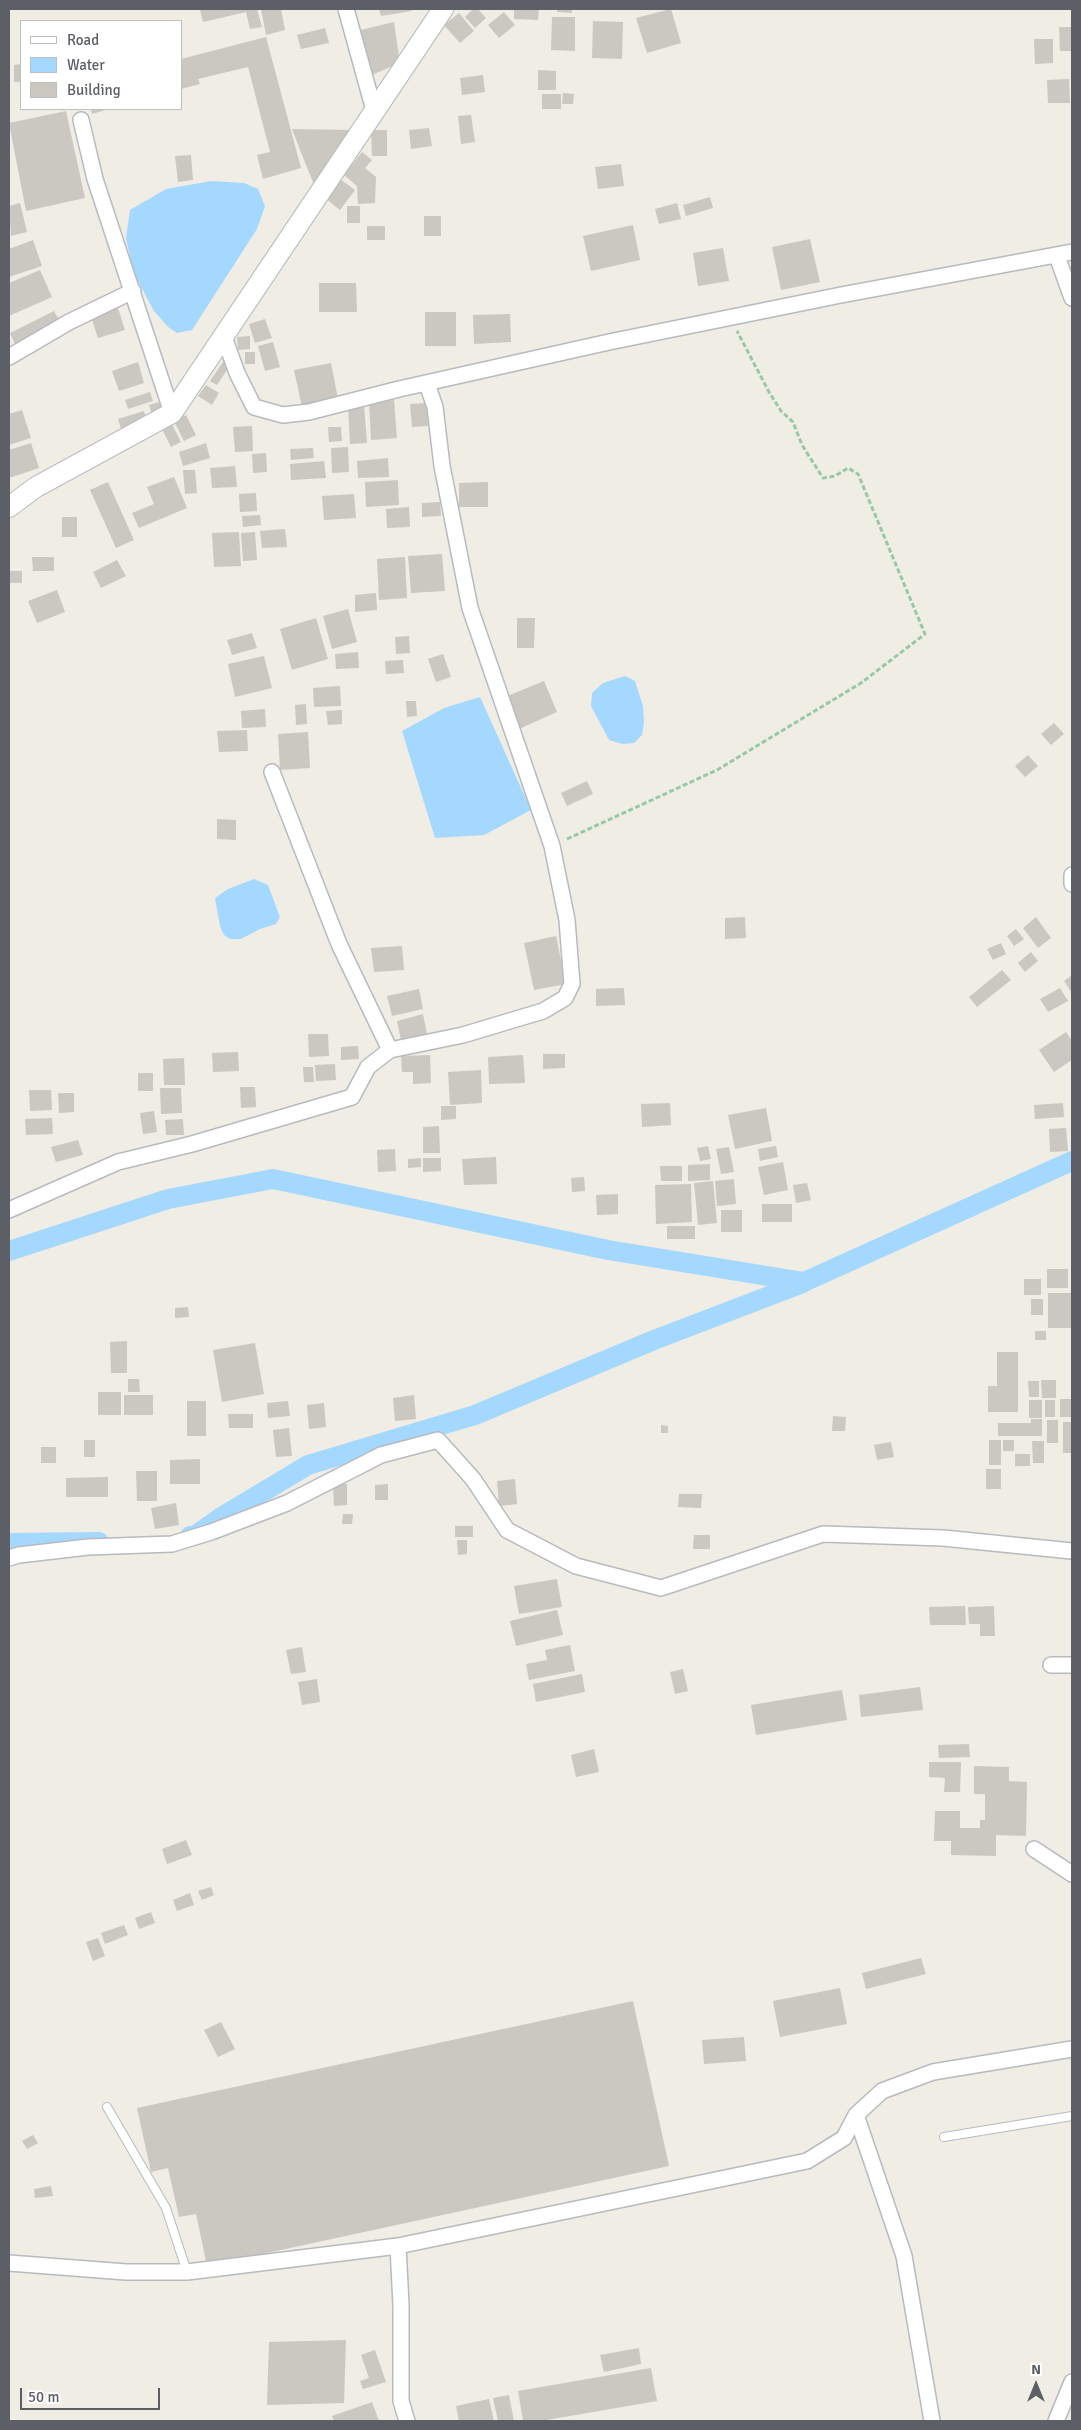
<!DOCTYPE html>
<html>
<head>
<meta charset="utf-8">
<style>
  body { margin:0 }
  #map { position:relative; width:1081px; height:2430px; overflow:hidden; background:#efede4; font-family:Signika,sans-serif }
  canvas { display:block }
  .frame { position:absolute; inset:0; border:10px solid #5c6066; pointer-events:none }
  .legend { position:absolute; left:20px; top:20px; width:162px; height:90px; box-sizing:border-box; background:#fff; border:1px solid #bebfc2; margin:0; padding:6px 9px; list-style:none; font-size:15px; color:#5c6066 }
  .legend li { display:flex; align-items:center; gap:10px; height:25px }
  .legend b { width:25px; border:1px solid #bebfc2 }
  .north { position:absolute; left:1011px; top:2360px; width:50px; height:50px; -webkit-text-stroke:4px #fff; paint-order:stroke; rotate:0deg; font-size:14px; font-weight:700; line-height:20px; text-align:center; color:#5c6066 }
  .north::after { content:''; display:block; margin:auto; width:18px; height:22px; background:#5c6066; clip-path:polygon(50% 0,100% 100%,50% 72%,0 100%) }
  .scale { position:absolute; left:20px; top:2388px; width:140px; height:22px; box-sizing:border-box; border:2px solid #5c6066; border-top:0; padding-left:6px; font-size:15px; line-height:18px; white-space:nowrap; color:#5c6066; -webkit-text-stroke:4px #fff; paint-order:stroke }
</style>
</head>
<body>
<div id="map">
<canvas width="1081" height="2430"></canvas>
<div class="frame"></div>
<ul class="legend">
<li><b style="height:6px;background:#fff"></b>Road</li>
<li><b style="height:14px;background:#a5d8ff"></b>Water</li>
<li><b style="height:14px;background:#cac8c1"></b>Building</li>
</ul>
<div class="north">N</div>
<div class="scale">50 m</div>
</div>
<script>
const g = document.querySelector('canvas').getContext('2d');
g.lineJoin = 'round';
function paint(path, color) { g.fillStyle = color; g.fill(path, 'evenodd'); }
const shape = rows => new Path2D(rows.map(r => 'M' + r).join(''));
function stroke(path, color, width, dash) { g.strokeStyle = color; g.lineWidth = width; g.lineCap = dash ? 'butt' : 'round'; g.setLineDash(dash || []); g.stroke(path); }
paint(shape([
  [211,181,244,183,258,189,265,206,257,229,192,330,177,333,168,327,154,311,133,272,126,238,130,210,166,189],
  [625,676,635,681,643,706,644,722,642,735,634,743,622,744,609,740,591,706,592,693,603,683],
  [480,697,531,810,484,835,435,838,402,731,444,708],
  [254,879,268,885,280,917,276,924,260,929,241,939,230,939,224,935,220,926,215,898,228,889]
]), '#a5d8ff');
stroke(shape([
  [9,1251,168,1199,273,1179,608,1250,804,1282,1072,1161],
  [190,1536,196,1535,223,1516,308,1465,475,1415,654,1340,803,1283],
  [9,1543,99,1542]
]), '#a5d8ff', 20);
paint(shape([
  [205,9,257,9,262,27,250,29,246,12,203,22,200,10],
  [261,9,281,9,285,30,266,35],
  [379,9,411,9,412,11,381,16],
  [473,9,478,9,486,18,475,28,465,17],
  [514,9,539,9,538,20,514,19],
  [557,9,572,9,572,13,557,12],
  [671,9,681,43,647,53,636,18],
  [504,12,515,25,499,38,488,25],
  [459,13,474,31,460,43,444,25],
  [552,17,575,17,575,51,551,50],
  [593,21,623,22,622,59,592,58],
  [394,22,400,63,367,77,356,31],
  [1059,27,1072,27,1072,51,1060,51],
  [325,28,329,43,301,49,297,35],
  [266,37,301,168,263,179,257,155,270,152,248,67,198,79,200,84,181,89,181,59],
  [1034,39,1053,39,1053,63,1035,64],
  [21,64,21,82,14,82,14,65],
  [538,70,556,71,556,90,538,90],
  [483,75,485,92,462,95,460,78],
  [1069,79,1070,103,1048,103,1047,80],
  [563,93,574,94,573,104,562,104],
  [542,94,561,94,561,109,542,109],
  [91,109,109,109,92,114],
  [66,111,85,198,26,211,9,123],
  [471,115,475,142,461,144,458,116],
  [429,128,432,146,411,149,409,130],
  [292,129,352,130,315,187,306,165],
  [371,130,387,130,387,156,372,156],
  [362,152,372,160,365,168,376,177,375,203,358,204,357,186,344,175],
  [191,155,193,180,178,182,175,156],
  [621,164,624,186,598,189,595,167],
  [340,179,355,190,340,210,325,198],
  [710,197,713,208,686,216,683,205],
  [20,203,27,232,11,236,9,206],
  [677,203,681,219,659,224,655,209],
  [347,206,360,206,360,223,347,223],
  [424,216,441,216,441,236,424,236],
  [633,225,640,260,591,271,583,236],
  [367,226,385,226,385,240,367,240],
  [810,239,820,282,781,290,772,247],
  [33,240,42,266,9,277,9,249],
  [723,248,729,281,698,286,693,253],
  [40,270,52,297,9,316,9,283],
  [319,283,356,283,357,312,319,312],
  [118,308,125,330,98,338,91,317],
  [54,311,60,322,15,344,10,333],
  [425,312,456,312,456,346,425,346],
  [510,314,511,342,474,344,473,315],
  [265,319,272,338,255,343,249,324],
  [250,336,250,349,238,350,237,337],
  [273,342,280,367,265,371,258,346],
  [245,352,255,352,255,364,245,364],
  [225,359,231,364,217,385,210,381],
  [138,362,144,383,119,391,112,371],
  [331,363,338,399,302,407,294,370],
  [206,385,219,393,212,405,198,396],
  [150,392,153,401,128,409,125,400],
  [394,400,397,438,371,440,369,402],
  [159,402,163,415,153,418,149,405],
  [426,403,428,426,412,427,410,404],
  [364,404,367,443,350,444,348,405],
  [22,410,31,438,9,445,9,414],
  [144,411,148,423,122,432,118,419],
  [186,415,196,435,184,441,174,421],
  [172,424,181,442,171,447,162,429],
  [252,426,253,451,235,452,233,427],
  [328,427,341,427,342,441,329,442],
  [31,443,39,468,9,478,9,450],
  [206,443,210,458,183,466,179,452],
  [348,447,349,472,332,473,331,448],
  [313,448,314,458,291,460,290,449],
  [266,453,267,472,253,473,252,454],
  [388,458,389,477,358,478,357,461],
  [324,461,326,478,291,480,290,464],
  [235,466,237,487,212,488,210,468],
  [183,470,195,470,197,493,185,494],
  [174,477,187,508,139,528,132,513,154,504,147,487],
  [398,480,399,505,366,507,365,482],
  [108,482,134,540,116,548,90,490],
  [488,482,488,507,459,507,459,483],
  [256,493,257,511,240,512,239,494],
  [354,494,356,518,324,520,322,496],
  [440,502,441,516,422,517,422,503],
  [409,507,410,527,387,528,386,509],
  [260,515,261,525,243,527,242,516],
  [62,517,77,517,77,537,62,537],
  [285,529,287,547,262,548,260,531],
  [239,532,241,566,214,567,212,533],
  [255,532,257,560,243,561,241,533],
  [442,554,445,591,411,593,408,556],
  [32,557,54,557,54,571,33,571],
  [405,557,407,598,379,600,377,559],
  [117,560,126,576,101,588,93,572],
  [10,571,22,571,22,583,10,583],
  [57,590,65,612,37,623,28,601],
  [376,593,377,610,355,612,355,595],
  [348,609,357,642,332,649,323,616],
  [316,618,328,659,292,670,280,629],
  [517,618,535,618,534,648,517,648],
  [252,633,257,648,232,655,227,640],
  [409,636,410,653,396,654,395,637],
  [358,652,359,668,336,669,335,654],
  [443,654,451,677,436,682,428,659],
  [264,656,272,688,235,697,228,664],
  [403,660,404,673,386,674,385,661],
  [544,681,557,712,519,729,505,697],
  [340,686,341,706,314,707,313,688],
  [406,701,416,701,417,716,407,717],
  [306,704,307,724,296,725,295,705],
  [265,709,266,727,242,728,241,711],
  [342,710,342,724,328,725,326,711],
  [1054,723,1064,734,1051,745,1041,734],
  [247,730,248,751,219,752,217,731],
  [308,732,310,768,280,770,278,734],
  [1028,755,1038,766,1025,777,1015,766],
  [587,781,593,794,567,806,561,793],
  [217,819,236,820,236,840,217,839],
  [745,917,746,938,725,939,725,918],
  [1036,917,1051,938,1038,948,1023,928],
  [1016,929,1024,939,1014,946,1007,936],
  [556,936,566,984,534,990,524,943],
  [1001,943,1006,954,993,960,987,949],
  [402,946,404,970,374,972,371,948],
  [1031,952,1038,961,1025,972,1018,963],
  [1002,970,1011,980,977,1007,969,997],
  [1072,975,1072,993,1064,981],
  [624,988,625,1005,596,1006,596,989],
  [1060,988,1068,1001,1048,1012,1040,999],
  [419,989,423,1009,392,1016,387,996],
  [423,1014,427,1034,401,1040,397,1021],
  [1066,1032,1072,1041,1072,1060,1054,1072,1039,1050],
  [308,1034,328,1034,329,1056,309,1057],
  [358,1046,359,1059,341,1060,341,1047],
  [238,1052,239,1071,213,1072,212,1053],
  [543,1054,565,1054,565,1068,543,1069],
  [430,1055,431,1083,413,1084,413,1072,402,1072,401,1056],
  [523,1055,525,1083,489,1084,488,1057],
  [184,1058,185,1085,164,1085,163,1059],
  [335,1064,336,1080,316,1081,315,1065],
  [303,1067,313,1067,314,1082,304,1082],
  [481,1070,482,1103,450,1105,448,1072],
  [138,1073,153,1073,153,1091,138,1091],
  [240,1087,255,1087,256,1107,241,1108],
  [160,1088,181,1088,182,1113,161,1114],
  [29,1090,51,1090,52,1110,30,1111],
  [58,1093,74,1093,74,1112,59,1113],
  [670,1103,671,1125,642,1127,641,1104],
  [1063,1103,1064,1117,1035,1119,1034,1105],
  [441,1106,456,1106,456,1119,441,1120],
  [766,1108,772,1141,735,1149,728,1115],
  [154,1111,157,1132,143,1134,140,1113],
  [52,1118,53,1134,26,1135,25,1119],
  [183,1119,184,1135,166,1135,165,1120],
  [439,1126,440,1153,423,1153,423,1127],
  [1066,1128,1068,1151,1050,1152,1049,1129],
  [78,1140,83,1155,56,1162,51,1147],
  [708,1146,711,1159,700,1161,697,1148],
  [776,1146,778,1157,760,1161,758,1149],
  [729,1147,734,1172,721,1174,716,1149],
  [395,1149,396,1171,378,1172,377,1150],
  [496,1157,497,1184,464,1185,462,1159],
  [421,1158,421,1167,408,1168,408,1159],
  [423,1158,441,1158,441,1171,423,1172],
  [783,1162,788,1190,764,1195,758,1167],
  [710,1164,710,1180,688,1181,688,1165],
  [660,1166,682,1166,682,1181,661,1181],
  [584,1177,585,1191,572,1192,571,1178],
  [734,1179,736,1204,717,1206,715,1181],
  [713,1181,717,1223,698,1225,694,1183],
  [807,1183,811,1200,796,1203,793,1185],
  [691,1184,692,1222,656,1224,655,1185],
  [618,1194,618,1214,597,1215,596,1195],
  [762,1204,792,1204,792,1222,762,1222],
  [721,1210,742,1210,742,1232,721,1232],
  [667,1226,695,1226,695,1239,667,1239],
  [1047,1269,1068,1269,1068,1288,1047,1288],
  [1024,1279,1041,1279,1041,1295,1024,1295],
  [1048,1293,1072,1293,1072,1328,1048,1328],
  [1031,1299,1043,1299,1043,1315,1031,1315],
  [188,1307,189,1317,175,1318,175,1308],
  [1035,1331,1046,1331,1046,1340,1035,1340],
  [127,1341,127,1373,111,1373,110,1342],
  [255,1343,264,1394,222,1402,213,1350],
  [997,1352,1018,1352,1018,1412,988,1412,988,1386,997,1386],
  [128,1379,139,1379,140,1392,128,1392],
  [1041,1380,1056,1380,1056,1398,1042,1398],
  [1028,1381,1039,1381,1039,1397,1029,1397],
  [98,1392,121,1392,121,1415,98,1415],
  [124,1395,153,1395,153,1415,124,1415],
  [414,1395,416,1419,395,1421,393,1398],
  [1060,1399,1072,1399,1072,1417,1060,1417],
  [1029,1400,1042,1400,1042,1418,1029,1418],
  [1045,1400,1055,1400,1055,1417,1045,1417],
  [187,1401,206,1401,206,1436,187,1436],
  [288,1401,290,1416,268,1418,267,1403],
  [324,1403,326,1427,309,1429,307,1405],
  [228,1414,253,1414,253,1428,229,1428],
  [833,1416,846,1417,845,1431,832,1431],
  [1031,1419,1042,1419,1042,1436,998,1436,998,1423,1031,1423],
  [1047,1420,1058,1420,1058,1443,1047,1443],
  [1063,1422,1072,1422,1072,1453,1063,1453],
  [661,1425,668,1426,668,1433,661,1433],
  [289,1428,292,1456,276,1457,273,1430],
  [84,1440,95,1440,95,1457,84,1457],
  [989,1440,1001,1440,1001,1465,989,1465],
  [1003,1440,1014,1440,1014,1451,1003,1451],
  [1032,1441,1044,1441,1044,1463,1033,1463],
  [891,1442,894,1457,877,1460,874,1445],
  [41,1447,56,1447,56,1463,41,1463],
  [1015,1454,1030,1454,1030,1466,1015,1466],
  [200,1459,200,1484,170,1484,170,1460],
  [986,1469,1001,1469,1001,1489,986,1489],
  [136,1471,157,1471,157,1501,137,1501],
  [108,1477,108,1497,66,1497,66,1478],
  [515,1479,517,1504,499,1506,497,1481],
  [347,1484,347,1505,334,1506,333,1485],
  [388,1484,388,1500,375,1500,375,1485],
  [679,1494,702,1494,701,1508,678,1507],
  [176,1503,179,1525,155,1529,151,1508],
  [343,1514,353,1514,352,1524,342,1524],
  [455,1526,473,1526,473,1537,455,1537],
  [694,1535,710,1535,710,1549,693,1549],
  [457,1540,467,1540,467,1554,458,1555],
  [557,1579,562,1607,519,1614,514,1586],
  [965,1606,966,1625,930,1625,929,1607],
  [994,1606,995,1636,980,1636,980,1624,969,1624,968,1607],
  [557,1610,563,1635,516,1646,510,1621],
  [570,1645,575,1671,529,1680,526,1664,547,1660,545,1650],
  [302,1647,306,1672,291,1674,286,1650],
  [683,1669,688,1691,675,1694,670,1672],
  [582,1674,585,1692,536,1702,533,1684],
  [317,1679,320,1702,302,1705,298,1682],
  [920,1687,923,1710,861,1717,859,1695],
  [842,1690,847,1720,756,1735,751,1705],
  [969,1744,970,1757,939,1758,938,1745],
  [594,1749,599,1772,576,1777,571,1755],
  [929,1762,961,1762,960,1792,944,1792,945,1778,929,1777],
  [974,1766,1009,1767,1009,1781,1027,1782,1026,1836,996,1835,996,1856,951,1855,951,1841,934,1841,935,1811,960,1811,960,1828,980,1828,980,1820,985,1820,985,1794,974,1794],
  [186,1840,192,1855,167,1864,162,1849],
  [211,1887,214,1895,202,1900,198,1891],
  [190,1893,194,1905,177,1911,173,1900],
  [151,1912,155,1923,139,1929,135,1918],
  [124,1925,128,1935,105,1944,101,1933],
  [98,1938,105,1956,93,1961,86,1942],
  [921,1958,926,1974,866,1989,862,1973],
  [840,1988,847,2024,780,2037,773,2001],
  [633,2001,669,2166,207,2266,196,2214,179,2217,168,2168,151,2172,137,2108],
  [221,2022,235,2049,218,2057,204,2030],
  [744,2037,746,2061,704,2064,702,2040],
  [33,2135,38,2143,27,2149,22,2141],
  [51,2186,53,2196,35,2198,34,2189],
  [346,2340,344,2403,267,2405,269,2342],
  [639,2348,641,2364,604,2372,600,2355],
  [375,2350,386,2382,363,2389,360,2381,369,2378,361,2355],
  [651,2368,657,2401,541,2421,523,2421,518,2391],
  [509,2395,514,2421,498,2421,493,2398],
  [489,2399,494,2421,459,2421,456,2406],
  [372,2402,379,2421,334,2421,332,2416]
]), '#cac8c1');
const lane = shape([
  [107,2107,166,2208,187,2272],
  [944,2137,1072,2116]
]);
const street = shape([
  [346,9,375,114],
  [81,120,95,179,172,413],
  [1057,256,1072,298],
  [224,337,237,373,254,407,283,415,309,412,399,389,609,342,841,295,1072,252],
  [9,357,69,322,133,291],
  [1072,875,1072,884],
  [390,1050,463,1035,543,1011,565,998,572,984,567,920,552,846,470,608,442,466,435,407,427,384],
  [9,1210,118,1162,192,1144,352,1097,368,1067,390,1050,339,944,272,772],
  [9,1558,19,1555,88,1547,172,1544,211,1532,287,1503,381,1455,438,1440,473,1479,507,1530,576,1566,661,1588,823,1534,943,1538,1072,1551],
  [1051,1665,1072,1665],
  [1034,1849,1072,1874],
  [856,2115,904,2256,932,2421],
  [398,2246,401,2305,401,2401,407,2421],
  [9,2263,126,2272,187,2272,398,2246,807,2161,844,2138,856,2115,882,2091,933,2072,1072,2049],
  [1056,2421,1072,2382]
]);
const secondary = shape([
  [9,507,36,487,172,413,443,9]
]);
stroke(lane, '#b7babf', 10);
stroke(street, '#b7babf', 18);
stroke(secondary, '#b8bbc1', 22);
stroke(shape([
  [567,839,717,770,861,683,925,634,858,474,848,468,835,476,823,478,802,445,793,422,781,411,769,392,737,331]
]), '#98c9a6', 3, [5, 2.5]);
stroke(lane, '#fff', 8);
stroke(street, '#fff', 15);
stroke(secondary, '#fff', 20);
</script>
</body>
</html>
